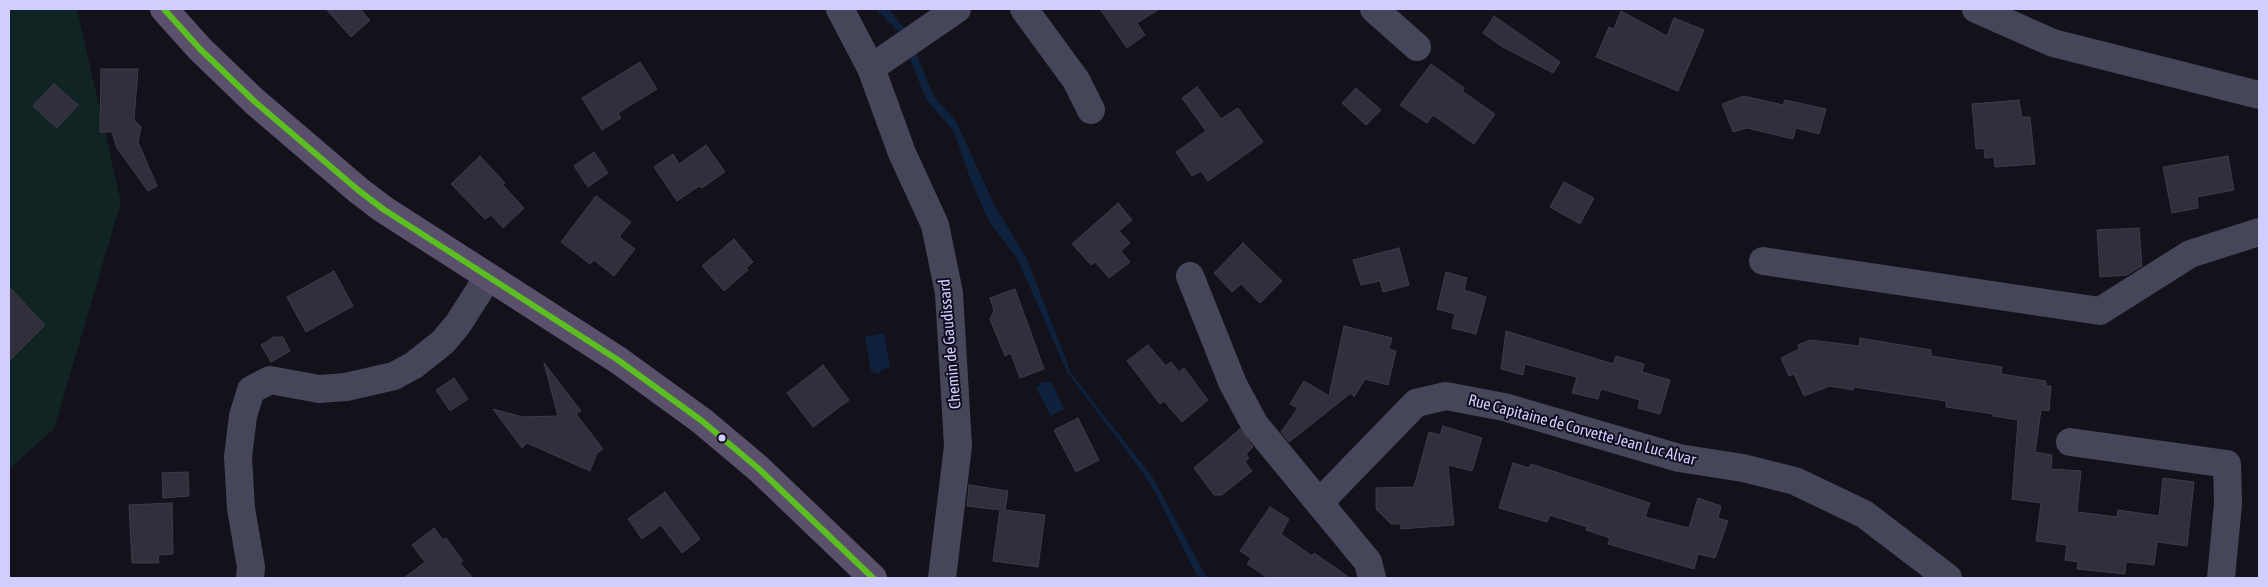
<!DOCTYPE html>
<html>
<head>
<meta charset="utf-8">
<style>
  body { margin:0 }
  #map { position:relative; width:2268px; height:587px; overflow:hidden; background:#13111a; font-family:"Asap Condensed",sans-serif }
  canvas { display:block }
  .frame { position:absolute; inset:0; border:10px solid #d1cdfc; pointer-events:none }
</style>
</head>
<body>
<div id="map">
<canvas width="2268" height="587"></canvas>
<div class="frame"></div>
</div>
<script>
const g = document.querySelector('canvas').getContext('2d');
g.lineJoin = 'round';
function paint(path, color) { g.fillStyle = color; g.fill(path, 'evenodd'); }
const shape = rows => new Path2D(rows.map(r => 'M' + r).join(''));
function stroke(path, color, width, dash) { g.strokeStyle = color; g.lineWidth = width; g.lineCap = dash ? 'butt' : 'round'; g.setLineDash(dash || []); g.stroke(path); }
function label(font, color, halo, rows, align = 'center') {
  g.font = font + ' "Asap Condensed",sans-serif'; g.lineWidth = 4; g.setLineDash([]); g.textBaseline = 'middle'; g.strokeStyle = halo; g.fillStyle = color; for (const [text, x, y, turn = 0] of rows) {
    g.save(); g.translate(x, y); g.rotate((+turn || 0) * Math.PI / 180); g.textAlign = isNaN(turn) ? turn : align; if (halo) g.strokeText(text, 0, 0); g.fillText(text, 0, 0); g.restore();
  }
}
paint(shape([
  [9,9,77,9,121,202,54,429,9,469]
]), '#112424');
paint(shape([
  [876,9,889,9,909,34,929,85,936,99,956,121,994,204,1027,259,1071,373,1153,478,1207,578,1198,578,1156,494,1143,473,1067,372,1018,260,989,221,971,181,954,132,926,99,899,32],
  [884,333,890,367,883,369,878,374,871,371,865,337],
  [1040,381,1045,383,1051,381,1064,409,1051,416,1036,388,1039,386]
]), '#0e213d');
const building = shape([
  [326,9,360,9,370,20,351,37,326,9],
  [1100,9,1159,9,1137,23,1145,35,1127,48,1100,9],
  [1621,11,1667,36,1674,18,1704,30,1678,91,1596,57,1609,27,1614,29,1621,11],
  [1494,16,1560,62,1553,73,1501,46,1483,33,1494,16],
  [640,62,657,89,618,113,621,118,602,130,582,98,640,62],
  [1431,64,1464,88,1462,91,1495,114,1474,144,1433,115,1427,123,1400,105,1431,64],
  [101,69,138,69,134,120,141,127,138,142,157,186,148,191,117,148,112,132,100,132,101,69],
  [54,84,78,105,57,128,33,106,54,84],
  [1197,87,1221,119,1238,108,1263,142,1208,181,1201,171,1192,176,1176,152,1206,131,1182,98,1197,87],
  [1356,88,1381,110,1366,125,1342,103,1356,88],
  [1744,96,1783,105,1785,100,1826,109,1819,134,1796,128,1793,139,1747,128,1733,132,1722,104,1744,96],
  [2019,100,2022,117,2030,117,2035,164,1995,167,1994,157,1985,158,1984,148,1976,149,1972,104,2019,100],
  [706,145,725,172,702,188,699,186,677,201,654,167,673,154,679,164,706,145],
  [594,152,608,173,588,187,574,166,594,152],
  [480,156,505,183,503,185,524,208,503,228,491,215,485,219,451,184,480,156],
  [2228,156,2234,190,2197,197,2198,208,2172,213,2163,167,2228,156],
  [1564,182,1594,198,1580,224,1550,207,1564,182],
  [596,196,631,222,619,237,635,249,614,276,594,260,590,264,561,242,596,196],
  [1118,203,1132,220,1119,231,1130,243,1121,251,1130,262,1109,278,1095,262,1091,265,1072,244,1118,203],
  [2139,228,2142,266,2127,275,2100,277,2097,230,2139,228],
  [734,239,753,262,746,268,748,270,724,291,702,266,734,239],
  [1243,243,1282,281,1260,303,1241,284,1232,292,1214,273,1243,243],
  [1399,248,1409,285,1383,292,1380,281,1361,285,1353,260,1399,248],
  [334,271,353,306,306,332,287,297,334,271],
  [1446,272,1467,278,1464,290,1486,297,1476,334,1452,328,1455,314,1437,309,1446,272],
  [9,287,45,325,9,361,9,287],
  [1015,289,1044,369,1020,378,1011,353,1005,356,990,319,994,310,990,298,1015,289],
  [1344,326,1392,338,1389,349,1396,351,1388,385,1365,379,1354,397,1351,393,1289,442,1281,432,1298,408,1290,404,1304,381,1329,396,1344,326],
  [1506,331,1613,364,1616,356,1644,364,1642,372,1670,380,1660,414,1638,408,1640,400,1601,389,1598,399,1572,393,1577,377,1525,364,1523,375,1501,369,1506,331],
  [274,337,283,337,290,351,271,362,261,345,274,337],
  [1860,338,1931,350,1931,356,2002,367,2001,374,2046,381,2046,386,2051,386,2049,411,2041,410,2035,452,2052,455,2051,469,2081,471,2077,512,2117,517,2118,510,2159,516,2163,478,2194,482,2187,546,2157,542,2154,565,2126,562,2125,574,2077,569,2078,562,2065,560,2067,545,2036,541,2041,503,2012,499,2018,420,1993,416,1993,414,1946,407,1946,401,1854,387,1853,390,1830,386,1804,396,1794,374,1789,376,1781,358,1799,349,1798,345,1810,340,1859,346,1860,338],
  [1148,345,1166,366,1171,362,1179,372,1184,368,1208,400,1182,422,1164,401,1160,404,1127,361,1148,345],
  [544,363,581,411,576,414,603,449,597,453,590,471,527,443,522,448,493,409,523,417,558,416,544,363],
  [823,365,849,400,813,427,787,393,823,365],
  [454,378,468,399,450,411,436,390,454,378],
  [1078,418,1099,460,1076,472,1054,430,1078,418],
  [1443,426,1482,438,1472,471,1448,465,1454,525,1401,529,1400,524,1391,524,1376,509,1376,488,1414,487,1429,432,1440,435,1443,426],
  [1240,429,1253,447,1246,454,1249,458,1245,462,1252,471,1222,495,1214,495,1194,468,1240,429],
  [1513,463,1529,468,1531,464,1650,503,1645,517,1689,528,1698,498,1721,506,1718,518,1728,521,1715,558,1698,554,1694,569,1608,544,1610,538,1586,530,1587,527,1550,515,1547,522,1499,508,1513,463],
  [188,472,189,496,163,498,162,473,188,472],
  [969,485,1008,491,1005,510,1045,515,1038,567,993,561,1000,510,967,506,969,485],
  [665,492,700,539,682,553,661,525,642,539,628,519,665,492],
  [172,503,173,554,158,555,159,563,132,563,129,505,172,503],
  [1270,507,1289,519,1281,534,1312,556,1314,553,1350,578,1268,578,1247,564,1251,558,1240,551,1270,507],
  [434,528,443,540,446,538,463,561,460,563,473,578,404,578,425,562,412,545,434,528]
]);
paint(building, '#312f3c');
stroke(building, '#3e3b4d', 1);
stroke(shape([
  [840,9,871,68,902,153,935,225,949,293,958,446,942,578],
  [1024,9,1076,80,1091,110],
  [1374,9,1417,47],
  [1976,9,2053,43,2259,95],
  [871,68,957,9],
  [1763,261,2100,311,2190,254,2259,232],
  [1190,276,1233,384,1255,425,1368,562,1372,578],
  [2070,442,2227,464,2228,504,2221,578],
  [1319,503,1416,403,1446,396,1504,407,1679,458,1743,468,1795,481,1864,514,1948,578],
  [250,578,251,567,241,508,238,457,243,416,251,390,270,380,319,389,346,387,394,376,414,365,443,342,458,324,488,277]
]), '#46465b', 28);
stroke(shape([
  [164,9,200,49,254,101,358,190,383,209,618,360,702,421,759,469,873,578]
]), '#5a506c', 28);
stroke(shape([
  [164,9,200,49,254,101,358,190,383,209,618,360,702,421,759,469,873,578]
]), '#5bbf21', 6);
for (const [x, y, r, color] of [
  [722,438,4.5,"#d1cdfc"]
]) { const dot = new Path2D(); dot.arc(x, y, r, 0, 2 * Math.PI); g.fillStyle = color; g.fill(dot); stroke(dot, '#100d1e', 2); }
label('16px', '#d1cdfc', '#100d1e', [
  ["Chemin de Gaudissard",950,344,-95],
  ["Rue Capitaine de Corvette Jean Luc Alvar",1582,430,15]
]);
</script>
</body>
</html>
